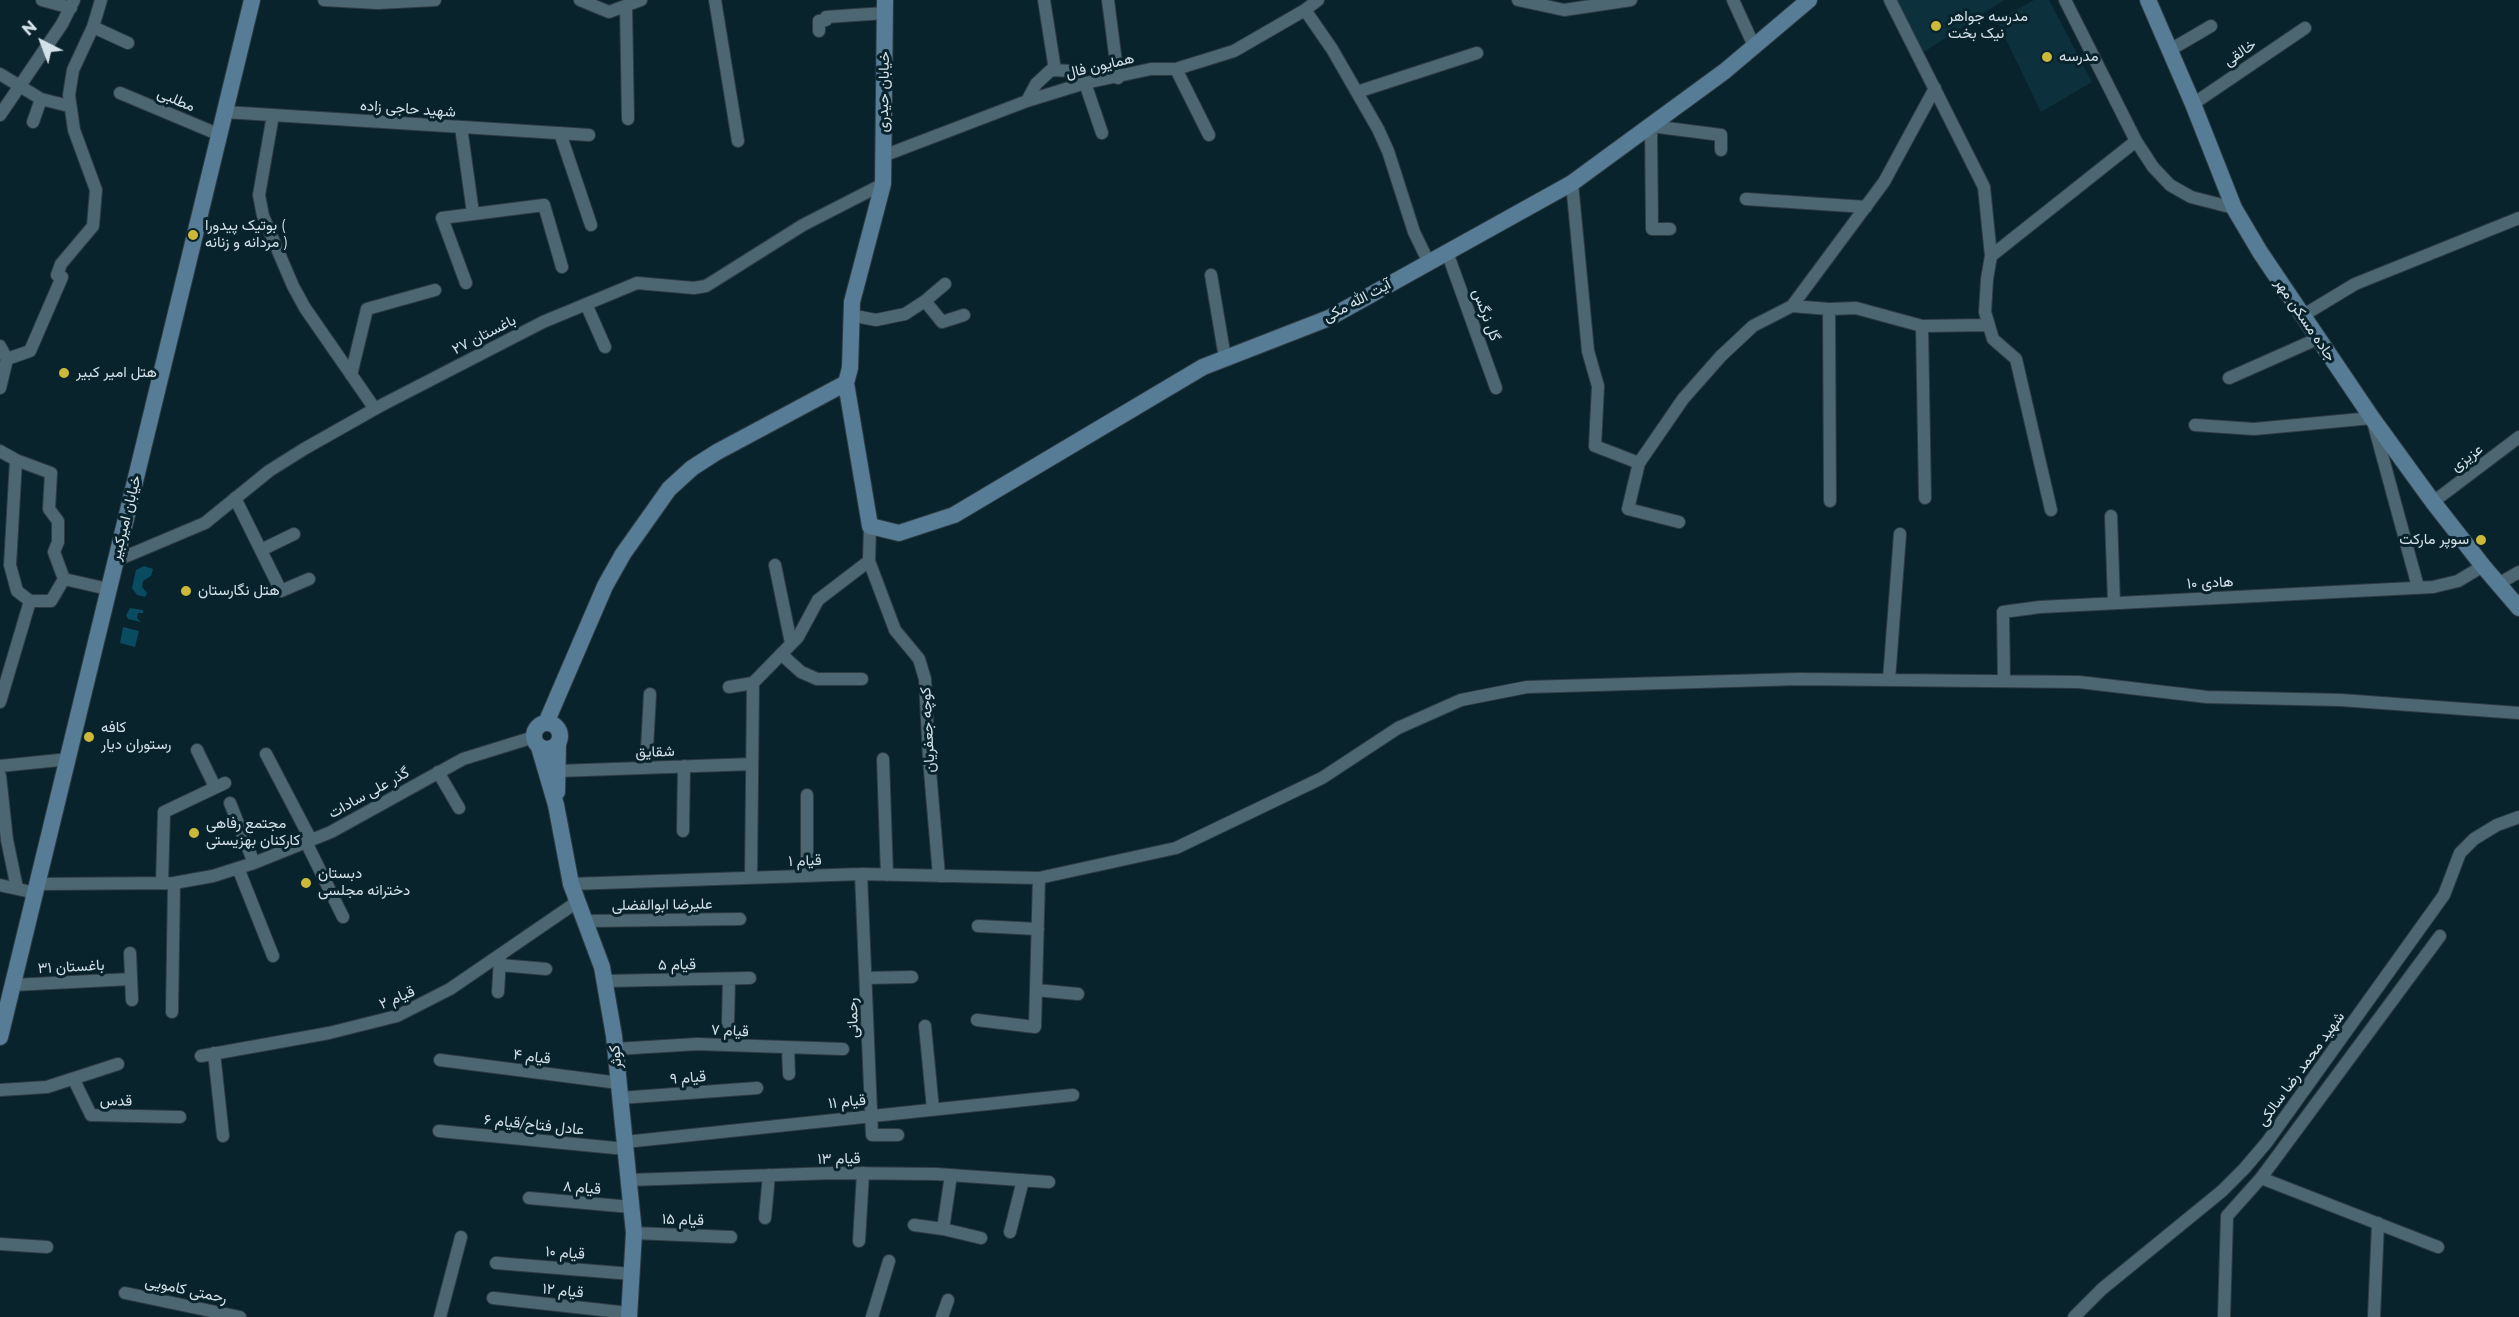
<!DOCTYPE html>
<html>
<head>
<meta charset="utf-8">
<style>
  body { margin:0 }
  #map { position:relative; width:2519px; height:1317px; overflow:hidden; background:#09232c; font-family:Montserrat,sans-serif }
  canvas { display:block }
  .north { position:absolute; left:12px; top:12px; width:60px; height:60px; -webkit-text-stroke:4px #09232c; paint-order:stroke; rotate:318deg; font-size:16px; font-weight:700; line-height:24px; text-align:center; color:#d3e1e8 }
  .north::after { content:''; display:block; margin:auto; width:21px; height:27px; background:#d3e1e8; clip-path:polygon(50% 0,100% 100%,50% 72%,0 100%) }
</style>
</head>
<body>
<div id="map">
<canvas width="2519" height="1317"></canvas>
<div class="north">N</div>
</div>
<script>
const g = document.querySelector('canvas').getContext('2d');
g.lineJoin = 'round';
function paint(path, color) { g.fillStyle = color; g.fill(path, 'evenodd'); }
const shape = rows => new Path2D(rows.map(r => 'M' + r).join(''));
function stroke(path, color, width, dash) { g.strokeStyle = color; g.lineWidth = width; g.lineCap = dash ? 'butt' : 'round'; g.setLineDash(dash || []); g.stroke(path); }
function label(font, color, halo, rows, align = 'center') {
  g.font = font + ' Montserrat,Vazirmatn,sans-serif'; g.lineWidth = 6; g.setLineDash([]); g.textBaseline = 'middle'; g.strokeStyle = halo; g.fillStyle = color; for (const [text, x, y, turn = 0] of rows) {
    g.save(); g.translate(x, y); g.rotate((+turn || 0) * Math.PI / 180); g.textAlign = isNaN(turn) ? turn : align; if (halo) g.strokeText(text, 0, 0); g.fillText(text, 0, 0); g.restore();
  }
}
paint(shape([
  [1893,0,2004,0,1924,52],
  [2034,0,2049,0,2092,82,2041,112,1997,21]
]), '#0c303c');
paint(shape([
  [144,566,153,569,151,576,143,581,142,587,147,593,145,597,137,595,132,588,136,570],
  [130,608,143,610,143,613,138,613,137,618,141,622,128,619,126,615],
  [123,627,139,631,135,647,120,643]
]), '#094b60');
const street = shape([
  [42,0,71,8],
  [324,0,378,3,435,0],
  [580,0,609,12,641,0],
  [715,0,738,141],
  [1044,0,1055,70],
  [1108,0,1118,78],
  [1518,0,1564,10,1631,0],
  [1733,0,1754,46],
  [1890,0,1984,187,1991,256,1987,279,1985,312,1993,339,2016,359,2051,510],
  [2065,0,2136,141,2153,167,2170,185,2191,197,2234,208],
  [626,6,628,119],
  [1305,10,1332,49,1378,129,1388,151,1414,232,1429,263],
  [93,27,128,43],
  [819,31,819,21,826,20,826,17,885,13],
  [2170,50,2211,26],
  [1176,69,1209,135],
  [0,74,41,99,69,106],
  [1357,92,1477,53],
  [120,93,220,135],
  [1027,101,1036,84,1051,70,1071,71,1085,83,1102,133],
  [2193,104,2305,28],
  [225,112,589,135],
  [0,115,62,24,74,0],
  [273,115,259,195,263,216,293,286,305,308,375,409],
  [33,122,41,99],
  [461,127,473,213],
  [560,133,591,225],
  [883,156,1027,101,1085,83,1151,69,1176,69,1234,51,1305,10,1318,0],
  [1572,183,1588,351,1598,386,1595,446,1639,463,1683,399,1721,356,1753,326,1792,306,1884,182,1935,88],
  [1746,199,1866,207],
  [1670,229,1652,229,1651,126,1721,135,1721,150],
  [1447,252,1496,388],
  [1991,256,2136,141],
  [1211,275,1225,358],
  [466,283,442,218,544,205,562,267],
  [925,301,942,322,964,315],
  [586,304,605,347],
  [1792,306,1829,309,1856,308,1922,326,1988,325],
  [1829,309,1830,501],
  [850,315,876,320,905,314,925,301,945,284],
  [2302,316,2355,284,2519,218],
  [1922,326,1925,498],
  [0,346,7,359,0,388],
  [7,359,30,351,62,277,57,275,61,264,93,226,96,190,74,130,69,95,73,70,93,27,101,0],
  [351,375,367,309,435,290],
  [2229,378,2317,339],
  [2195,425,2254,429,2372,418,2418,587],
  [0,451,16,460,51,473,49,509,58,521,58,542,54,552,64,579],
  [16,460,10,565,17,591,30,601],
  [1639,463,1628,509,1679,522],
  [235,498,281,591,309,579],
  [2433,502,2519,437],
  [2111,516,2114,603],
  [870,526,869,561,895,630,919,659,925,679,929,759,939,876],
  [261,550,294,534],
  [115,561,205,523,269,471,304,449,380,406,543,322,637,283,694,288,706,286,803,225,883,184],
  [775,565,791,643],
  [2498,584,2519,572],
  [30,601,51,601,64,579,108,589],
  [781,654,801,672,817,679,862,679],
  [1889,680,1900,534],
  [2004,681,2003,612,2040,607,2433,587,2458,581,2483,566],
  [729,687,753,683],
  [0,702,30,601],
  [197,750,215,787],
  [266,754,311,840],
  [883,759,887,875],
  [0,766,69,759],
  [646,766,650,694],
  [558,771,752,764],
  [438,772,459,808],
  [0,776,7,840,17,888],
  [230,803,254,863],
  [683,831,684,766],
  [306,842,343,917],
  [238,868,273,956],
  [861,874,872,1135,898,1135],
  [807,876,807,795],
  [751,878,753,683,798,637,818,600,869,561],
  [162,883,164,812,225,783],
  [38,884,174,883,213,876,254,863,331,832,463,759,534,737],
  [571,884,861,874,1039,878,1176,848,1322,778,1398,728,1461,700,1527,687,1799,679,2079,682,2207,697,2341,700,2519,713],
  [0,885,36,893],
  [586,921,740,919],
  [978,926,1038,929],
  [130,953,132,1000],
  [500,965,546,969],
  [866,978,912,977],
  [604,981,750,978],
  [13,985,131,979],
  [1036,990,1078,994],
  [498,992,500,958],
  [172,1012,174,883],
  [977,1020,1035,1027,1039,878],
  [728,1023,729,979],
  [925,1026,933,1109],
  [788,1048,789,1074],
  [616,1049,697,1044,843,1049],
  [214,1053,223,1136],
  [201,1056,329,1033,397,1016,450,989,577,902],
  [440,1060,619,1083],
  [74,1080,91,1115,180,1117],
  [0,1090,47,1087,118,1064],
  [620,1098,757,1088],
  [439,1131,626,1149],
  [625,1142,1073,1095],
  [2261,1178,2438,1247],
  [629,1180,834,1173,936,1174,1049,1182],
  [529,1198,631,1207],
  [765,1218,769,1175],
  [914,1225,943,1229,981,1238],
  [943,1229,951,1175],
  [1010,1232,1023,1180],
  [634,1233,731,1237],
  [859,1241,863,1173],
  [0,1244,47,1247],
  [496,1263,632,1274],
  [125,1293,240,1317],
  [493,1298,629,1313],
  [440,1317,461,1237],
  [872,1317,889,1261],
  [942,1317,948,1300],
  [2074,1317,2102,1289,2222,1191,2244,1169,2267,1142,2444,895,2460,853,2474,839,2497,825,2519,817],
  [2224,1317,2227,1216,2261,1178,2440,936],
  [2374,1317,2378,1223]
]);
const secondary = shape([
  [2148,0,2193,104,2234,208,2260,252,2372,418,2433,502,2483,566,2519,608],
  [846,383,870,526,899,533,954,515,1203,367,1329,318,1572,183,1725,71,1809,0],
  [546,723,605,586,623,554,669,489,692,468,717,452,846,383,850,368,852,302,883,184,885,0],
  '534 736a13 13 0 1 1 26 0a13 13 0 1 1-26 0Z',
  [539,747,556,805,571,884,602,967,614,1036,634,1233,629,1317],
  [557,792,558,743],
  [0,1037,252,0]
]);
stroke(street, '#2e3b43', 14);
stroke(secondary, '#2e3b43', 18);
stroke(street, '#4c6771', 12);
stroke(secondary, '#577c95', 16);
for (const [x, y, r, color] of [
  [1936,26,6,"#ccb939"],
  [2047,57,6,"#ccb939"],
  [193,235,6,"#ccb939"],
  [64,373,6,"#ccb939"],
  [2481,540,6,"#ccb939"],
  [186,591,6,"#ccb939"],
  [89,737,6,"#ccb939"],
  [194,833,6,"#ccb939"],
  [306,883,6,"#ccb939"]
]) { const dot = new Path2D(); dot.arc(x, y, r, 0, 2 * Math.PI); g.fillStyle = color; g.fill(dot); stroke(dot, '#09232c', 2); }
label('15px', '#d3e1e8', '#09232c', [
  ["مدرسه جواهر",1948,17],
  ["نیک بخت",1948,34],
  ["مدرسه",2059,57],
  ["بوتیک پیدورا (",205,226],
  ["مردانه و زنانه )",205,243],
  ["هتل امیر کبیر",76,373],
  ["سوپر مارکت",2469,540,"right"],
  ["هتل نگارستان",198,591],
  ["کافه",101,728],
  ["رستوران دیار",101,745],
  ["مجتمع رفاهی",206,824],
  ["کارکنان بهزیستی",206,841],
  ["دبستان",318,874],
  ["دخترانه مجلسی",318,891]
], 'left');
label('15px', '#d3e1e8', '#09232c', [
  ["خالقی",2240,53,-34],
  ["همایون فال",1100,66,-13],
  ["خیابان حیدری",884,92,-89],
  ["مطلبی",176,100,23],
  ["شهید حاجی زاده",408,109,4],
  ["آیت الله مکی",1357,301,-28],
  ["گل نرگس",1486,315,70],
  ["جاده مسکن مهر",2305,320,56],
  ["باغستان ۲۷",484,335,-27],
  ["عزیزی",2467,458,-37],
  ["خیابان امیرکبیر",126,518,-76],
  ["هادی ۱۰",2210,583,-3],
  ["کوچه جعفریان",928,730,-93],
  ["شقایق",655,752,-2],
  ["گذر علی سادات",369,793,-29],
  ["قیام ۱",805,861,-2],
  ["علیرضا ابوالفضلی",662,905,-1],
  ["قیام ۵",677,965,-1],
  ["باغستان ۳۱",71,967,-3],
  ["قیام ۲",397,998,-23],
  ["رحمانی",853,1018,-92],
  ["قیام ۷",730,1031,3],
  ["قیام ۴",532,1057,7],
  ["کوثر",616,1057,-96],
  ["شهید محمد رضا سالکی",2301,1069,-54],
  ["قیام ۹",688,1078,-4],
  ["قدس",116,1101,1],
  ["قیام ۱۱",847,1102,-6],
  ["عادل فتاح/قیام ۶",534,1125,6],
  ["قیام ۱۳",839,1159,-1],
  ["قیام ۸",582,1188,5],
  ["قیام ۱۵",683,1220,2],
  ["قیام ۱۰",565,1253,4],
  ["رحمتی کامویی",186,1290,12],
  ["قیام ۱۲",563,1291,6]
]);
</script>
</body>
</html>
